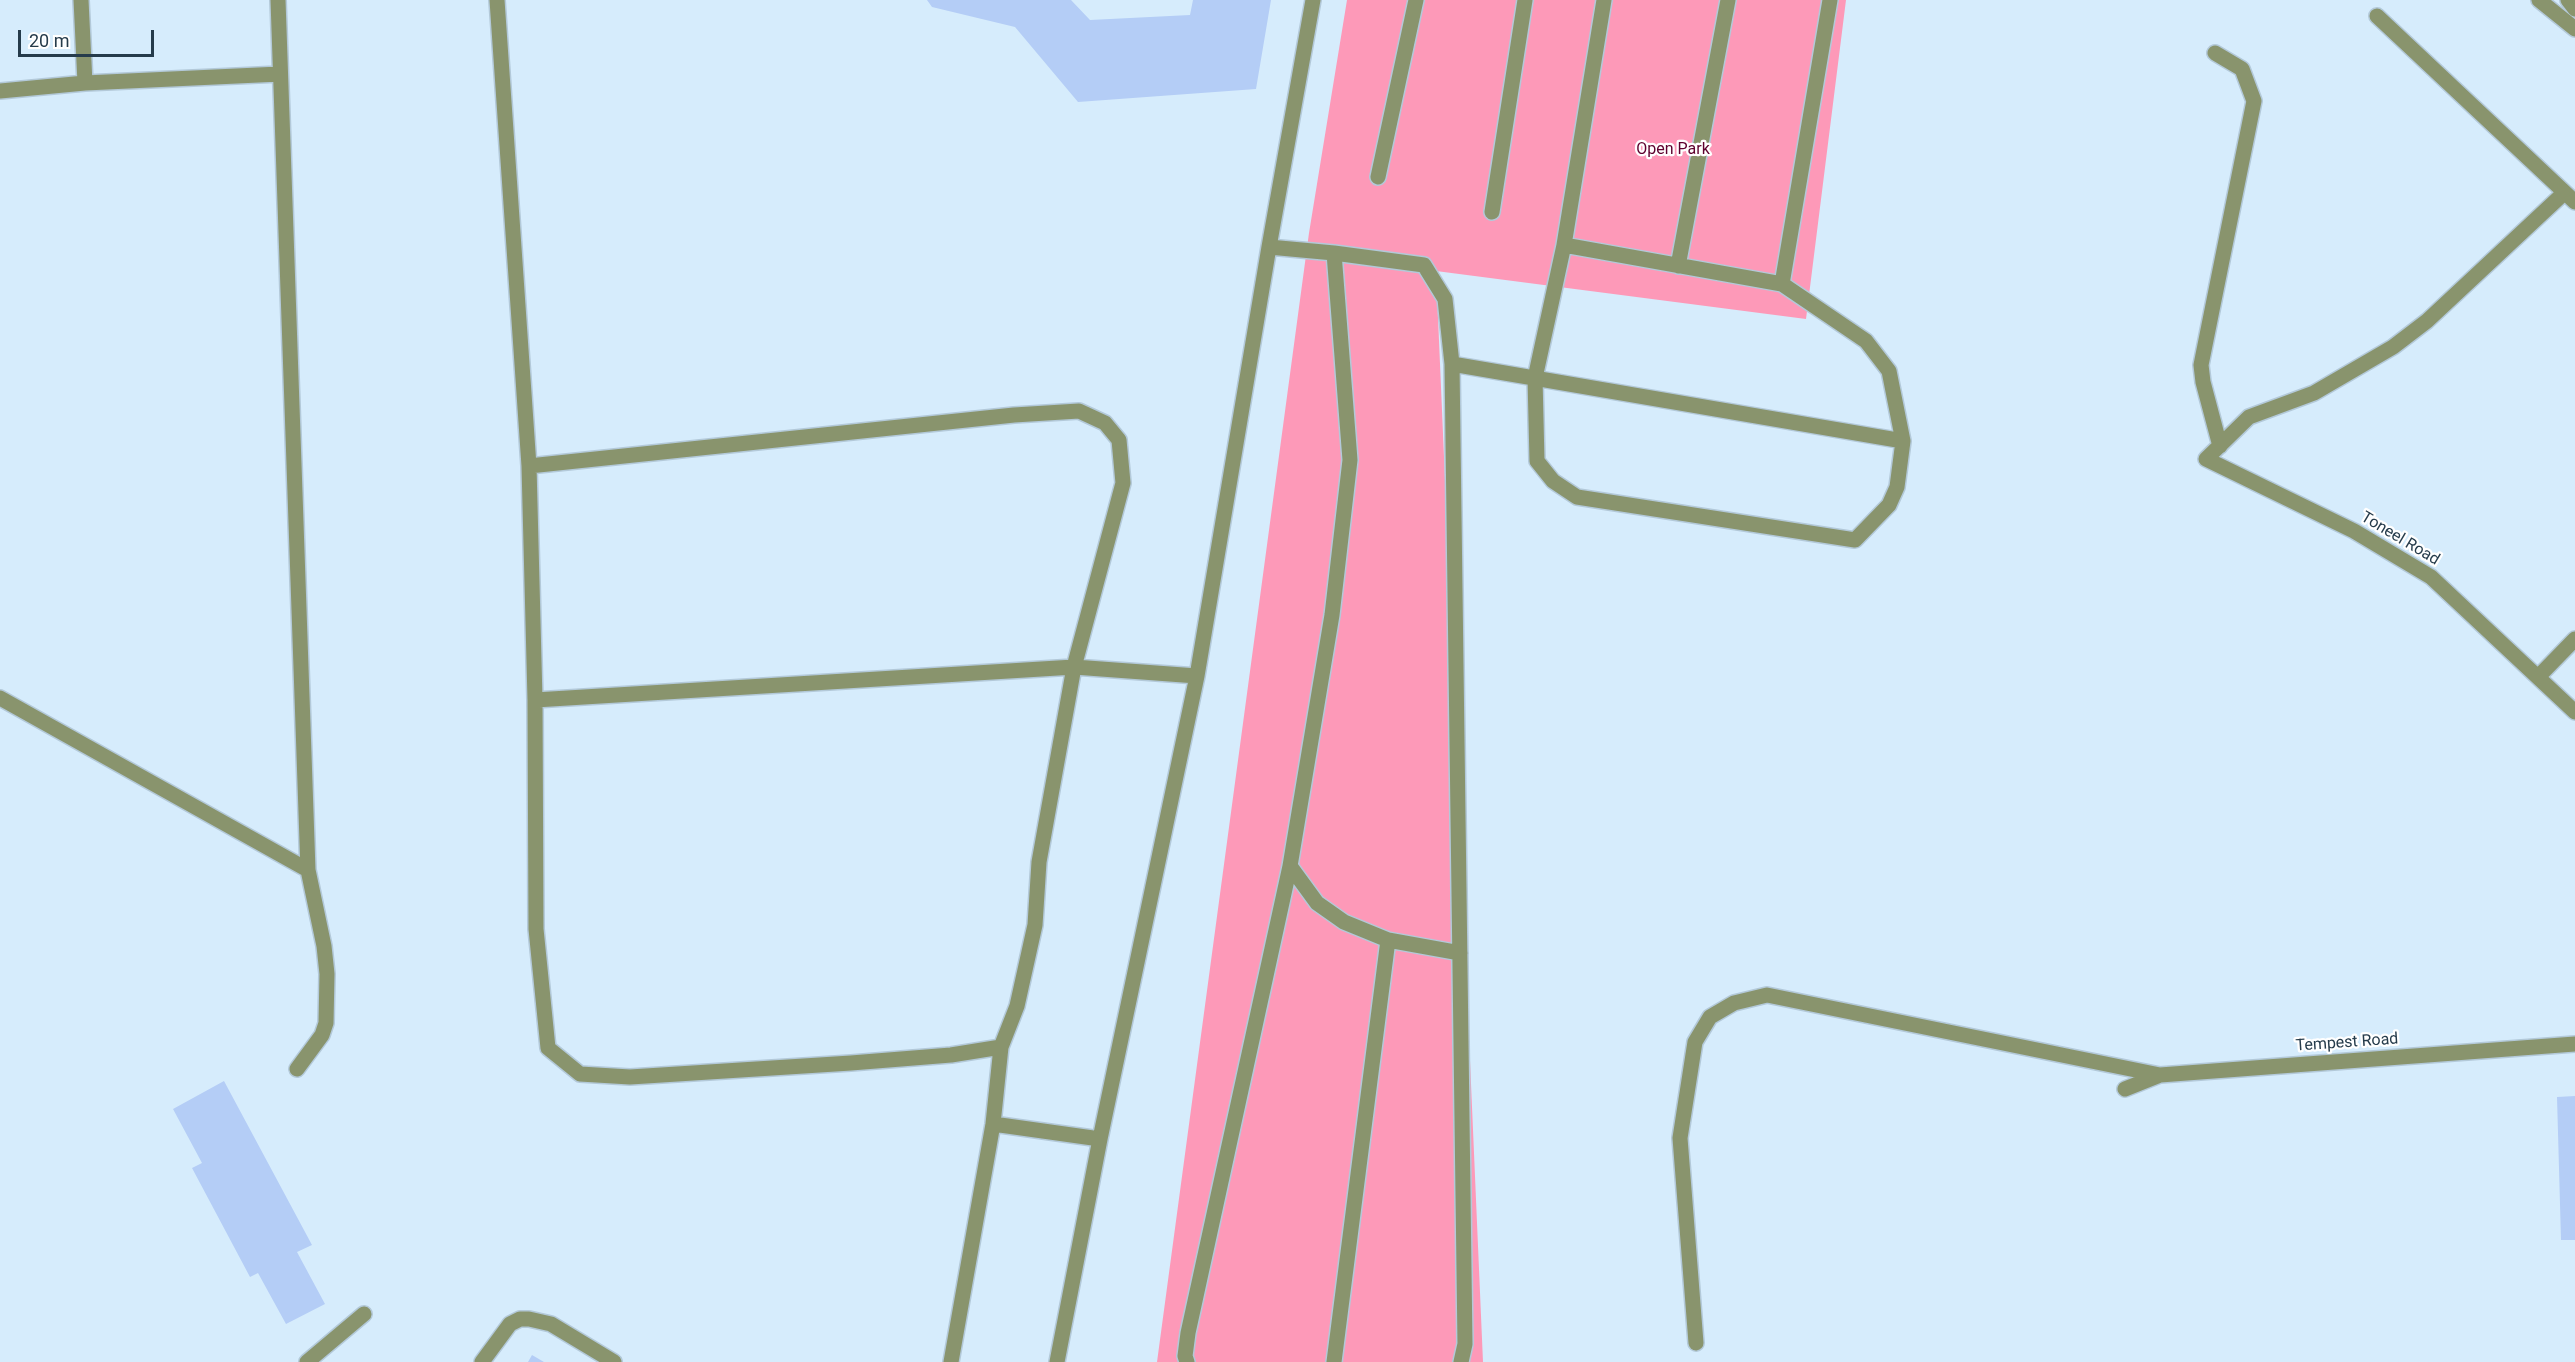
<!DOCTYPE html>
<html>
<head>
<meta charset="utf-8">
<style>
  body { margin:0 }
  #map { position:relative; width:2575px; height:1362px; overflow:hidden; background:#d6ecfc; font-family:Roboto,sans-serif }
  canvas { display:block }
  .scale { position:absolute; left:18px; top:30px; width:136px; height:27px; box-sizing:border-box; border:3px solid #253b4b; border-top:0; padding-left:8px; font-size:18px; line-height:21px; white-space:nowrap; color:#253b4b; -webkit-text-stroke:4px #fff; paint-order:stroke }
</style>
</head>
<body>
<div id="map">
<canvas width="2575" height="1362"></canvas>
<div class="scale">20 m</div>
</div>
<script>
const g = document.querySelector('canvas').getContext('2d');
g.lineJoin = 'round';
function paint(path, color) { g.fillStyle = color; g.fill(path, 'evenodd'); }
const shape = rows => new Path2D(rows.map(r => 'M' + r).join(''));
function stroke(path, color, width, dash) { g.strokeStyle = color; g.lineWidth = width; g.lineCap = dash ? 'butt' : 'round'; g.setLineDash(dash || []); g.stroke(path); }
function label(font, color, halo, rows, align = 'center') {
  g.font = font + ' Roboto,sans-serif'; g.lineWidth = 4.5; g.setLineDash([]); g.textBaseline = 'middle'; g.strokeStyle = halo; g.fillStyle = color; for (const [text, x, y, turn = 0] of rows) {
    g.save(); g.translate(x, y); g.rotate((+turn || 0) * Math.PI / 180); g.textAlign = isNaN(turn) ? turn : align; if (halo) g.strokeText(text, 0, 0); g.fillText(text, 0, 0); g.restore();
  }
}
paint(shape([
  [1347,0,1846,0,1806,319,1436,271,1483,1362,1157,1362,1309,233]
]), '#fd99b8');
paint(shape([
  [927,0,1071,0,1090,20,1190,15,1193,0,1271,0,1256,89,1078,102,1015,27,932,7],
  [224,1081,312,1245,297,1252,325,1304,286,1324,258,1273,250,1277,192,1168,202,1163,173,1109],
  [2575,1096,2575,1240,2561,1240,2557,1097],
  [532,1355,544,1362,528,1362]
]), '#b4cdf6');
const minor = shape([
  [81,0,85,83],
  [278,0,308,870,324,946,327,974,326,1023,322,1035,297,1069],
  [497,0,529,466,535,700,536,929,548,1048,580,1074,630,1077,851,1063,951,1055,1001,1047,1017,1006,1035,925,1039,862,1074,667,1123,483,1119,440,1105,423,1079,411,1014,415,529,466],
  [2539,0,2575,29],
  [2568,0,2575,9],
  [2377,16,2575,202],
  [2215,53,2242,69,2254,101,2201,365,2203,382,2220,446],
  [0,91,85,83,280,74],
  [1378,177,1416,0],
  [2564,193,2427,321,2393,347,2314,393,2249,417,2206,459,2354,531,2431,577,2575,712],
  [1492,212,1525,0],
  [1564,245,1535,378,1537,461,1553,481,1577,497,1855,540,1889,505,1897,487,1903,441],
  [1334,253,1424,265,1445,299,1452,364,1465,1344,1461,1362],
  [1678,266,1728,0],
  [1782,284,1830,0],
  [1452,364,1903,441,1889,371,1866,341,1782,284,1564,245,1604,0],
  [2538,677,2575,639],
  [0,698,308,870],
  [535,700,1074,667,1197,676],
  [1290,866,1317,903,1344,922,1388,940,1460,953],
  [2125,1089,2160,1075,2575,1044],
  [993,1124,1100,1139],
  [1696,1343,1680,1138,1695,1042,1710,1017,1734,1003,1767,995,2160,1075],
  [307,1362,364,1314],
  [482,1362,510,1324,520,1319,529,1319,551,1324,614,1362],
  [951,1362,993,1124,1001,1047],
  [1057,1362,1100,1139,1197,676,1269,247,1313,0],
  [1187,1362,1185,1356,1188,1333,1290,866,1332,615,1350,460,1334,253,1269,247],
  [1334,1362,1388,940]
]);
stroke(minor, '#b3c9d9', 18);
stroke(minor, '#89946d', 15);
label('16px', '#5e002e', '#fff', [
  ["Open Park",1673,150]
]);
label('16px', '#253b4b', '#fff', [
  ["Toneel Road",2400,539,31],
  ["Tempest Road",2347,1043,-4]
]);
</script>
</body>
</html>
